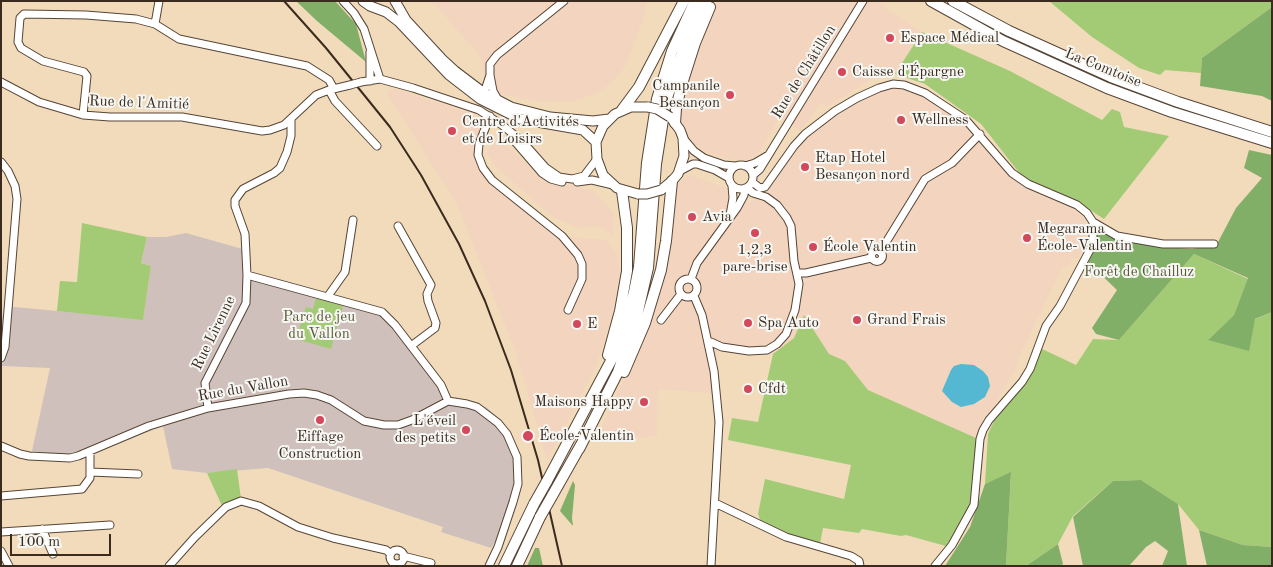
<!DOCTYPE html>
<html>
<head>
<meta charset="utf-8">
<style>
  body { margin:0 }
  #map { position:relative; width:1273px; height:567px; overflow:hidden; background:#f2dbbb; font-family:"Old Standard TT",serif }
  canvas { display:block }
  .frame { position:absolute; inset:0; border:2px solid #3b2a1e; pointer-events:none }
  .scale { position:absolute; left:10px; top:534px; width:101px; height:22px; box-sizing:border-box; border:2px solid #3b2a1e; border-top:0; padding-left:6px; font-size:15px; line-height:18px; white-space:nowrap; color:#3b2a1e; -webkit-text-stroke:4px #f6f6f2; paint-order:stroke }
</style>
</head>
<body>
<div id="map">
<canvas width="1273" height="567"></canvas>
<div class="frame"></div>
<div class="scale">100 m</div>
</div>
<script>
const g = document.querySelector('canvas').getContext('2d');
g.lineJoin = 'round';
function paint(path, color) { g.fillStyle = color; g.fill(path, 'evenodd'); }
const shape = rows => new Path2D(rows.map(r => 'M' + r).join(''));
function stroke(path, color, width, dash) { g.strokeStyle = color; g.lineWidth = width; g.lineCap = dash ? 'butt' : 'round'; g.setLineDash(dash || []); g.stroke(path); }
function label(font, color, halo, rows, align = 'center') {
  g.font = font + ' "Old Standard TT",serif'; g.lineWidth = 4; g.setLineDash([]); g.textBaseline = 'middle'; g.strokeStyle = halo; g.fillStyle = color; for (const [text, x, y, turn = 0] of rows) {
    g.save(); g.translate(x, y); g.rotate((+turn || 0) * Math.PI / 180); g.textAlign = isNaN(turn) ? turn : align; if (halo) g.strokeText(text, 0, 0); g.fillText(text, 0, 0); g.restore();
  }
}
paint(shape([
  [432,1,647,1,645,13,627,63,620,74,607,86,595,94,573,101,538,101,499,94,484,77,481,57],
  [717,1,883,1,887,10,922,32,895,74,893,75,887,69,827,107,821,103,801,131,780,117,757,155,746,160,730,160,702,151,687,135,679,120,679,109,706,21],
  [887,87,898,87,925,95,960,120,984,144,1009,176,1034,191,1065,202,1085,220,1086,244,1079,257,1070,260,1071,264,1062,268,1019,357,1015,370,995,404,983,418,976,438,868,390,845,361,829,354,804,315,794,338,773,354,717,351,720,394,658,389,657,436,596,440,654,311,664,271,675,189,680,181,690,175,725,188,729,197,748,203,754,200,762,201,802,141,833,115,868,95],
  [392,88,473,114,481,123,477,147,492,175,569,237,606,240,617,254,620,273,610,323,595,369,547,460,516,353,456,202,400,114,387,95],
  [499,137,543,181,593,190,614,213,614,236,601,227,592,226,579,228,553,217,497,168,487,154,488,150]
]), '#f3d4bf');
paint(shape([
  [186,233,246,250,247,275,382,312,395,325,448,401,486,407,502,421,514,441,519,455,521,468,506,525,491,548,441,532,443,527,268,468,207,473,172,469,163,426,95,453,64,455,32,451,50,368,1,366,1,327,4,306,143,319,151,266,141,263,147,237,166,237]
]), '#cfc0bb');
paint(shape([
  [1049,1,1272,1,1272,7,1202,58,1201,73,1165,70,1160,75,1139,68,1092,37],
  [922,32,1010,71,1102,120,1112,109,1120,112,1124,127,1169,136,1104,219,1078,202,1027,181,1017,170,981,124,925,84,895,74],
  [82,223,147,237,141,263,151,266,143,320,57,311,60,281,77,282],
  [1194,254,1248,279,1234,315,1208,340,1272,312,1272,547,1243,545,1199,530,1178,504,1141,480,1113,481,1073,516,1058,544,1026,566,1006,566,1011,473,985,484,988,434,994,421,1023,386,1040,348,1076,365,1093,339,1119,340],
  [316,298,343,306,331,349,296,339,306,307,313,309],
  [804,315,829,354,845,361,868,390,976,438,972,505,946,546,906,535,901,536,862,529,859,533,823,528,820,544,774,529,761,522,758,514,765,479,844,499,851,465,728,440,732,418,758,422,773,354,794,338],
  [237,469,241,499,222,506,207,473]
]), '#a3cb76');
paint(shape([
  [296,1,335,1,356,24,366,62,317,21],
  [1272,7,1272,101,1262,96,1200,86,1202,58],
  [1249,150,1272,155,1272,312,1255,319,1249,351,1208,340,1234,315,1248,278,1194,254,1119,340,1096,334,1092,328,1117,290,1088,262,1097,245,1096,227,1153,246,1192,249,1217,244,1236,208,1262,178,1244,168],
  [1011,472,1006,566,945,566,970,527,985,484],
  [1141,480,1178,504,1187,566,1162,566,1168,551,1155,541,1146,547,1129,566,1083,566,1073,517,1113,481],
  [573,481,575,485,572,518,573,526,560,511],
  [1199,530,1243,545,1272,547,1272,566,1207,566],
  [1058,544,1063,564,1061,566,1026,566],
  [535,548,539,548,543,566,527,566]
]), '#82af67');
paint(shape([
  [961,364,974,365,983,371,988,377,990,386,985,397,974,404,961,407,952,402,942,391,951,370,954,366]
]), '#55b8d3');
const minor = shape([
  [343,1,354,13,364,29,380,79],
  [155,24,159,1],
  [490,75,490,64,497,55,564,1],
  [370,81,370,52],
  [1,82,39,102,83,115,110,117,182,117,262,131,270,130,284,125,316,95,329,90,350,85],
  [361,82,380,79,413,88,479,110,502,125,522,141,546,168,559,177,572,179,584,176,597,159],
  [329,90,335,101,377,146],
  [486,98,484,93,490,75,493,91,498,100],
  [83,115,87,76,84,72,43,61,21,48,18,42,20,18,24,14,86,15,136,19,155,24,179,39,307,66,329,80,334,89],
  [490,116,479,144,478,155,483,168,492,180,562,236,578,255,582,264,582,279,568,310],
  [511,137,542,173,551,179,562,182],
  [683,138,694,151,704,158,724,165,735,166],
  [1,162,8,171,15,186,17,199,5,347,1,358],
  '729 177a12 12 0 1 1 24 0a12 12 0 1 1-24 0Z',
  [745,166,755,163,767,156],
  [680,171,693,164,697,164,715,170,729,178],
  [753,175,760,169,863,1],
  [577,182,592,180,613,185],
  [752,182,760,188,765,187,794,146,805,134,835,111,857,98,879,88,893,84,904,85,925,93,966,120,1012,173,1028,184,1077,205,1087,213,1093,222,1093,244,1060,306,1046,326,1030,369,1022,382,989,420,983,430,980,439,974,505,952,545,935,566],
  [730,215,733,198,732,186],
  [1093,222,1117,236,1163,244,1214,244],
  [398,226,431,285,427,294,428,301,436,323,435,328,411,346],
  '871.5 256a5.5 5.5 0 1 1 11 0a5.5 5.5 0 1 1-11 0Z',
  [880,252,925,179,952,163,980,134],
  [798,273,806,273,871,258],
  [247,275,382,312,395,325,441,385,448,401],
  '679 288a9 9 0 1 1 18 0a9 9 0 1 1-18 0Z',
  [691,279,697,263,737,208,744,195,745,188],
  [328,296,345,272,353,220],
  [694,296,702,315,714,371,719,422,711,566],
  [661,320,681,294],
  [708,343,711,342,722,347,749,351,767,350,777,344,786,334,795,310,799,284,794,261,791,226,787,218,777,205,766,197,753,193,747,188],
  [208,408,205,383,246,303,247,275,245,234,235,206,235,200,243,189,274,173,280,168,287,152,291,136,291,119],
  [1,446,20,454,29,456,70,458,78,456,149,426,208,408,289,394,304,393,317,395,331,400,364,421,384,425,398,425,412,420,448,401,467,404,477,407,498,423,507,434,517,457,518,484,513,502,498,547,489,566],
  [90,472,138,474],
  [1,496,82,489,90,478,90,452],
  [715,503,786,537,851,556,859,561,860,566],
  [42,529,53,554],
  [1,532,110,525],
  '390 557a7 7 0 1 1 14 0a7 7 0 1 1-14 0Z',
  [1,551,9,566],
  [403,557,407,557,431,563],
  [169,566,195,537,226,507,241,501,259,506,298,527,333,538,386,550,391,554]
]);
const major = shape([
  [363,1,370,6,386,12,399,22,449,75,480,99,520,119,583,130,596,142],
  [395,1,406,20,442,59,455,71,484,93,511,107,550,117,593,121,609,119],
  [661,190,672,181,678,174,684,156,683,138,680,130,672,119],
  [638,194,617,188,603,175,597,159,596,142,603,126,615,114,631,107,648,107]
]);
const highway = shape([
  [931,1,1003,41,1107,88,1172,112,1272,143],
  [953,1,1009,31,1111,77,1178,102,1272,132],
  [622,110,639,87,684,1],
  [675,123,676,109,681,87,695,43,710,7],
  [608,355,620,311,627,271,627,228,622,191],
  [624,372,645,323,661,270,666,241,672,181],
  [579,449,618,372,636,320,648,268,656,164,666,101,685,44,706,1],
  [547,481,613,357,624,331,634,292,639,267,647,163,657,99,672,51,695,1],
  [552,496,582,443],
  [504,566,534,504],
  [517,566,540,517]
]);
stroke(minor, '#564536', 9);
stroke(major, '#564536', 11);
stroke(highway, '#564536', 12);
stroke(minor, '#fff', 7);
stroke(major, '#fff', 9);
stroke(highway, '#fff', 10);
stroke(shape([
  [284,1,326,48,390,127,421,175,459,244,485,301,511,370,538,460,562,566]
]), '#3b2a1e', 2);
const minorBridge = shape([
  [350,85,361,82]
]);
const majorBridge = shape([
  [648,107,657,109,670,117],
  [638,194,647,194,661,190]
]);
const highwayBridge = shape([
  [534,504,547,481],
  [540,517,552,496]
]);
stroke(minorBridge, '#564536', 9, []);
stroke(majorBridge, '#564536', 11, []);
stroke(highwayBridge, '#564536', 12, []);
stroke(minorBridge, '#fff', 7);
stroke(majorBridge, '#fff', 9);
stroke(highwayBridge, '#fff', 10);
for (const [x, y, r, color] of [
  [890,38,5,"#d1495b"],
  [842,72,5,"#d1495b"],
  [730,95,5,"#d1495b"],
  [901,120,5,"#d1495b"],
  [452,131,5,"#d1495b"],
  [805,167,5,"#d1495b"],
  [692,217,5,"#d1495b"],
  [755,233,5,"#d1495b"],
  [1027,238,5,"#d1495b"],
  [813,247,5,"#d1495b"],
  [857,320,5,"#d1495b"],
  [748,323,5,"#d1495b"],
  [577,324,5,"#d1495b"],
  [748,389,5,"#d1495b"],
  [644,402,5,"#d1495b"],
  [320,420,5,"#d1495b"],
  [466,430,5,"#d1495b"],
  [528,436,6,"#d1495b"]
]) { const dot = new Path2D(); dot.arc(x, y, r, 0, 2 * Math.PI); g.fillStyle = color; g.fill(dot); stroke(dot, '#f6f6f2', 2); }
label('15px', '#3b2a1e', '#f6f6f2', [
  ["Espace Médical",900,38],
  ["Caisse d'Épargne",852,72],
  ["Campanile",720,86,"right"],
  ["Besançon",720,103,"right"],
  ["Wellness",911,120],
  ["Centre d'Activités",462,122],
  ["et de Loisirs",462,139],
  ["Etap Hotel",815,158],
  ["Besançon nord",815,175],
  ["Avia",702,217],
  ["Megarama",1037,229],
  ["École-Valentin",1037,246],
  ["École Valentin",823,247],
  ["1,2,3",755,250,"center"],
  ["pare-brise",755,267,"center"],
  ["Grand Frais",867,320],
  ["Spa Auto",758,323],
  ["E",587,324],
  ["Cfdt",758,389],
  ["Maisons Happy",634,402,"right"],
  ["L'éveil",456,421,"right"],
  ["des petits",456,438,"right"],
  ["École-Valentin",539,436],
  ["Eiffage",320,437,"center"],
  ["Construction",320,454,"center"]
], 'left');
label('15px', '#3b2a1e', '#f6f6f2', [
  ["La Comtoise",1103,68,22],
  ["Rue de Châtillon",804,72,-58],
  ["Rue de l'Amitié",139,103,2],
  ["Rue Lirenne",214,333,-64],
  ["Rue du Vallon",243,389,-10]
]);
label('15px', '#5a5a38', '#f6f6f2', [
  ["Forêt de Chailluz",1139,272],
  ["Parc de jeu",319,317],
  ["du Vallon",319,334]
]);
</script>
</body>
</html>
